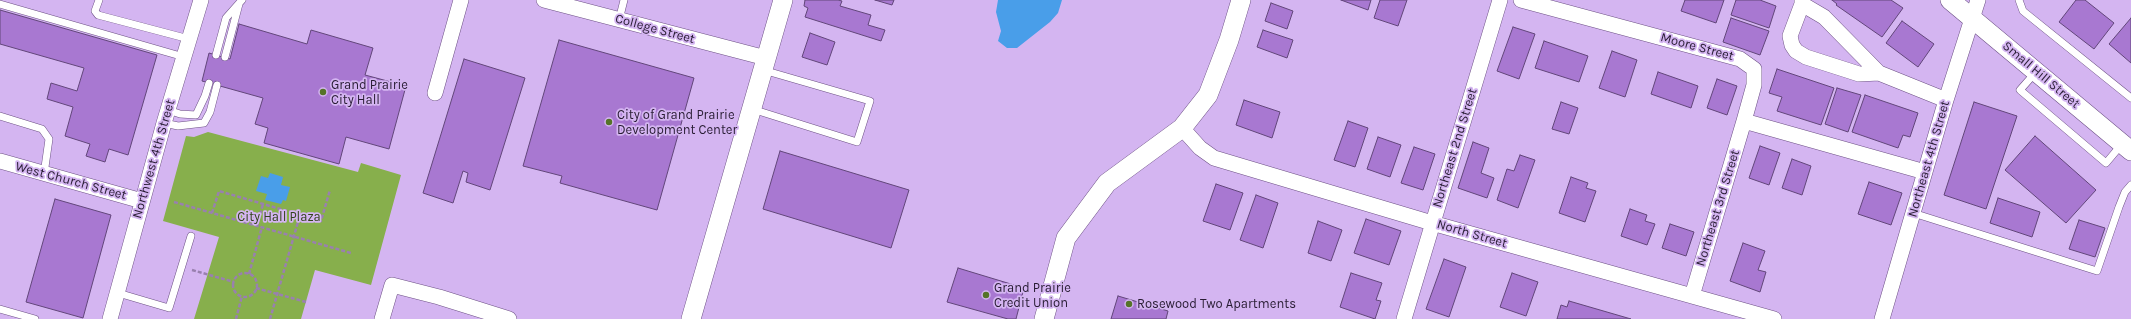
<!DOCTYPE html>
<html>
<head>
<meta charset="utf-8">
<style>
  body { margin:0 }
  canvas { display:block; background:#d4b5f1 }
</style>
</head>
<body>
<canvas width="2131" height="319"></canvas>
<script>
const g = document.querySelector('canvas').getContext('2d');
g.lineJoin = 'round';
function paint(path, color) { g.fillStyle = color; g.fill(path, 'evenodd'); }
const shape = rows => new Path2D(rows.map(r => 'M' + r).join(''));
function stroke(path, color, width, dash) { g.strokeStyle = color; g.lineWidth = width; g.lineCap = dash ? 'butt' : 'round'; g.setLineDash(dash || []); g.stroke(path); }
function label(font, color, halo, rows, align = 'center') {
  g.font = font + ' Karla,sans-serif'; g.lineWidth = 3.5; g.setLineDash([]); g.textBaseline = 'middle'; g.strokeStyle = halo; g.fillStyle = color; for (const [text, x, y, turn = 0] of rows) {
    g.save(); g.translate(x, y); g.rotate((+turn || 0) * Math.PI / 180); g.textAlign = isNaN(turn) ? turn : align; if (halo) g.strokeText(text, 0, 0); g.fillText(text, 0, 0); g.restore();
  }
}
paint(shape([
  [208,132,358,172,361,163,401,175,371,285,315,270,301,319,194,319,219,237,163,221,186,136,194,137]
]), '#87af4c');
paint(shape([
  [998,0,1062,0,1058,13,1050,22,1017,48,1007,48,998,41,1001,31,996,12],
  [270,173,283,177,281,185,290,187,286,201,283,200,281,204,265,200,267,194,256,191,261,176,268,178]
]), '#499ee9');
const building = shape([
  [805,0,838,0,842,1,840,6,871,15,868,25,885,30,881,41,805,17,808,8,804,6,805,0],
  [875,0,894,0,892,5,875,0],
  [1341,0,1371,0,1368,10,1341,0],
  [1380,0,1407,0,1398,26,1374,18,1380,0],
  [1685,0,1724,0,1716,23,1681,11,1685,0],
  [1736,0,1760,0,1776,6,1769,28,1731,15,1736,0],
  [1832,0,1891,0,1903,8,1882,37,1836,5,1837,4,1832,0],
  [2076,0,2085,0,2114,23,2094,49,2059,22,2076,0],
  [1271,3,1293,11,1287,29,1265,21,1271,3],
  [0,10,157,55,128,155,109,149,105,162,86,156,90,144,65,136,73,107,47,99,51,83,77,91,84,68,0,44,0,10],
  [1731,18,1769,31,1760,55,1723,42,1731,18],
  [2131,18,2131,63,2109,44,2131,18],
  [1902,21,1934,44,1918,67,1886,43,1902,21],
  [239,24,307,44,311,30,373,48,365,75,406,86,389,149,346,137,339,164,264,143,268,128,255,124,263,98,202,81,209,53,230,59,239,24],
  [1513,27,1535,34,1519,79,1497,71,1513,27],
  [1263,30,1293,40,1287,58,1257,47,1263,30],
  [810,33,835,42,827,65,802,57,810,33],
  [559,40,694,78,657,210,560,183,562,176,523,166,559,40],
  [1544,41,1588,56,1579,82,1535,68,1544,41],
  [1612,51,1637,60,1625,97,1599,88,1612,51],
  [464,59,525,78,490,190,466,182,468,173,463,171,453,203,423,193,464,59],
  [1777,69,1834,88,1821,125,1777,111,1782,97,1769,93,1777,69],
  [1658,72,1698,86,1691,108,1651,94,1658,72],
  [1717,79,1737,86,1727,115,1707,108,1717,79],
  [1837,88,1861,95,1848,132,1825,124,1837,88],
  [1865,95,1918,113,1910,137,1903,135,1898,148,1852,132,1865,95],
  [1244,100,1280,112,1272,138,1236,125,1244,100],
  [1561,102,1578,108,1569,134,1552,129,1561,102],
  [1974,102,2017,116,1986,209,1944,195,1974,102],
  [1348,121,1368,128,1355,167,1334,160,1348,121],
  [2035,136,2096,190,2066,223,2005,170,2035,136],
  [1378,137,1401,145,1390,177,1367,169,1378,137],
  [1473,142,1489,148,1481,173,1494,178,1487,198,1458,188,1473,142],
  [1760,146,1780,153,1769,185,1749,178,1760,146],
  [1414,147,1435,154,1423,190,1401,183,1414,147],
  [780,151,909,190,891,248,763,209,780,151],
  [1520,155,1535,160,1518,208,1497,200,1507,169,1514,171,1520,155],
  [1792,159,1811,166,1802,195,1782,188,1792,159],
  [1571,177,1588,183,1586,188,1596,191,1585,222,1559,213,1571,177],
  [1869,182,1902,193,1891,225,1858,214,1869,182],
  [1216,184,1243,193,1230,230,1203,221,1216,184],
  [1256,195,1278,203,1263,248,1240,240,1256,195],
  [1998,198,2040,212,2032,237,1990,223,1998,198],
  [55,199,111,215,83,318,26,302,55,199],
  [1630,209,1647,215,1645,221,1655,224,1647,245,1621,236,1630,209],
  [1366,219,1401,231,1389,265,1354,253,1366,219],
  [2079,220,2105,228,2095,257,2069,249,2079,220],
  [1318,221,1342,230,1331,261,1308,253,1318,221],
  [1670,224,1694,232,1686,256,1662,248,1670,224],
  [1743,243,1765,251,1758,270,1766,272,1760,292,1730,281,1743,243],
  [1444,259,1466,267,1449,317,1426,309,1444,259],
  [958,268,1024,288,1016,319,1008,319,947,302,958,268],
  [1351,273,1382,283,1376,300,1381,301,1375,319,1340,307,1351,273],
  [1512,273,1538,282,1526,316,1500,307,1512,273],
  [1118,296,1168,311,1166,319,1111,319,1118,296],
  [1569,301,1631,319,1557,319,1561,305,1567,307,1569,301]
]);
paint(building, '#a878d1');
stroke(building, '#62467a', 1);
const service = shape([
  [99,0,95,11,98,15,189,39],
  [2019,0,2023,11,2131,98],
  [0,4,184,57],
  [619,20,624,0],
  [216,55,226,18,242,0],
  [225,57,239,4],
  [2035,73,2020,90,2106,163,2122,144],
  [752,109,857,142,870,101,763,70],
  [168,110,180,114,196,115,205,96,209,83],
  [0,116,42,129,49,139,44,174],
  [164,123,178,126,204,123,210,112,217,85],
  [1913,213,2097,271,2119,207,2125,192,2131,185],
  [118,293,169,308,191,236],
  [0,309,35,319]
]);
const minor = shape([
  [544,0,766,58],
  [1521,0,1740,59,1754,69,1754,85,1744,121,1692,296],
  [1802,0,1802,4,1824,17,1879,73,1946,100],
  [1802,4,1790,36,1792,45,1796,51,1806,57,1859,74,1879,73],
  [435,93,461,0],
  [1744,121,1925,172],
  [1182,128,1200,148,1214,158,1432,223,1774,319],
  [0,161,142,201],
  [110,319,164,123,201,0],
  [382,319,392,285,439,297,509,319],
  [1404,319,1500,0],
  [1882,319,1946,100,1978,0]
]);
const tertiary = shape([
  [1950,0,2131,151],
  [691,319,783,0],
  [1044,319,1066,238,1107,183,1182,128,1208,95,1229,40,1241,0]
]);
stroke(service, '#6e5286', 8);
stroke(minor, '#6e5286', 16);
stroke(tertiary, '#6e5286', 20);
stroke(shape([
  [174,202,351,253],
  [212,213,219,191,321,221,330,190],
  [257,226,263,204],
  [192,270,234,282],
  '233 285a12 12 0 1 1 24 0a12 12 0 1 1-24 0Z',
  [249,274,262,227],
  [256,288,306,302],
  [236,319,242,296],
  [270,319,300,215]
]), '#9980af', 2.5, [4, 2]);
stroke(service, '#fff', 7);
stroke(minor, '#fff', 15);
stroke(tertiary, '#fff', 19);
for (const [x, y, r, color] of [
  [323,92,4,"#557328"],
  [609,122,4,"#557328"],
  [986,295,4,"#557328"],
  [1129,304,4,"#557328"]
]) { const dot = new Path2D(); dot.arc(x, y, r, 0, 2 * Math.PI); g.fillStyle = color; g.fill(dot); stroke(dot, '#d4b5f1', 1.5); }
label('13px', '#281c33', '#d4b5f1', [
  ["College Street",655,29,15],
  ["Moore Street",1697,47,15],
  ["Small Hill Street",2041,75,40],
  ["Northeast 2nd Street",1455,148,-73],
  ["Northwest 4th Street",154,159,-74],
  ["Northeast 4th Street",1929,159,-74],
  ["West Church Street",71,181,15],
  ["Northeast 3rd Street",1718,208,-73],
  ["North Street",1472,234,16]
]);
label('13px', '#281c33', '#d4b5f1', [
  ["Grand Prairie",331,85],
  ["City Hall",331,100],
  ["City of Grand Prairie",617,115],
  ["Development Center",617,130],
  ["Grand Prairie",994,288],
  ["Credit Union",994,303],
  ["Rosewood Two Apartments",1137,304]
], 'left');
label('13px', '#33441b', '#d4b5f1', [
  ["City Hall Plaza",279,217]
]);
</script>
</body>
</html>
